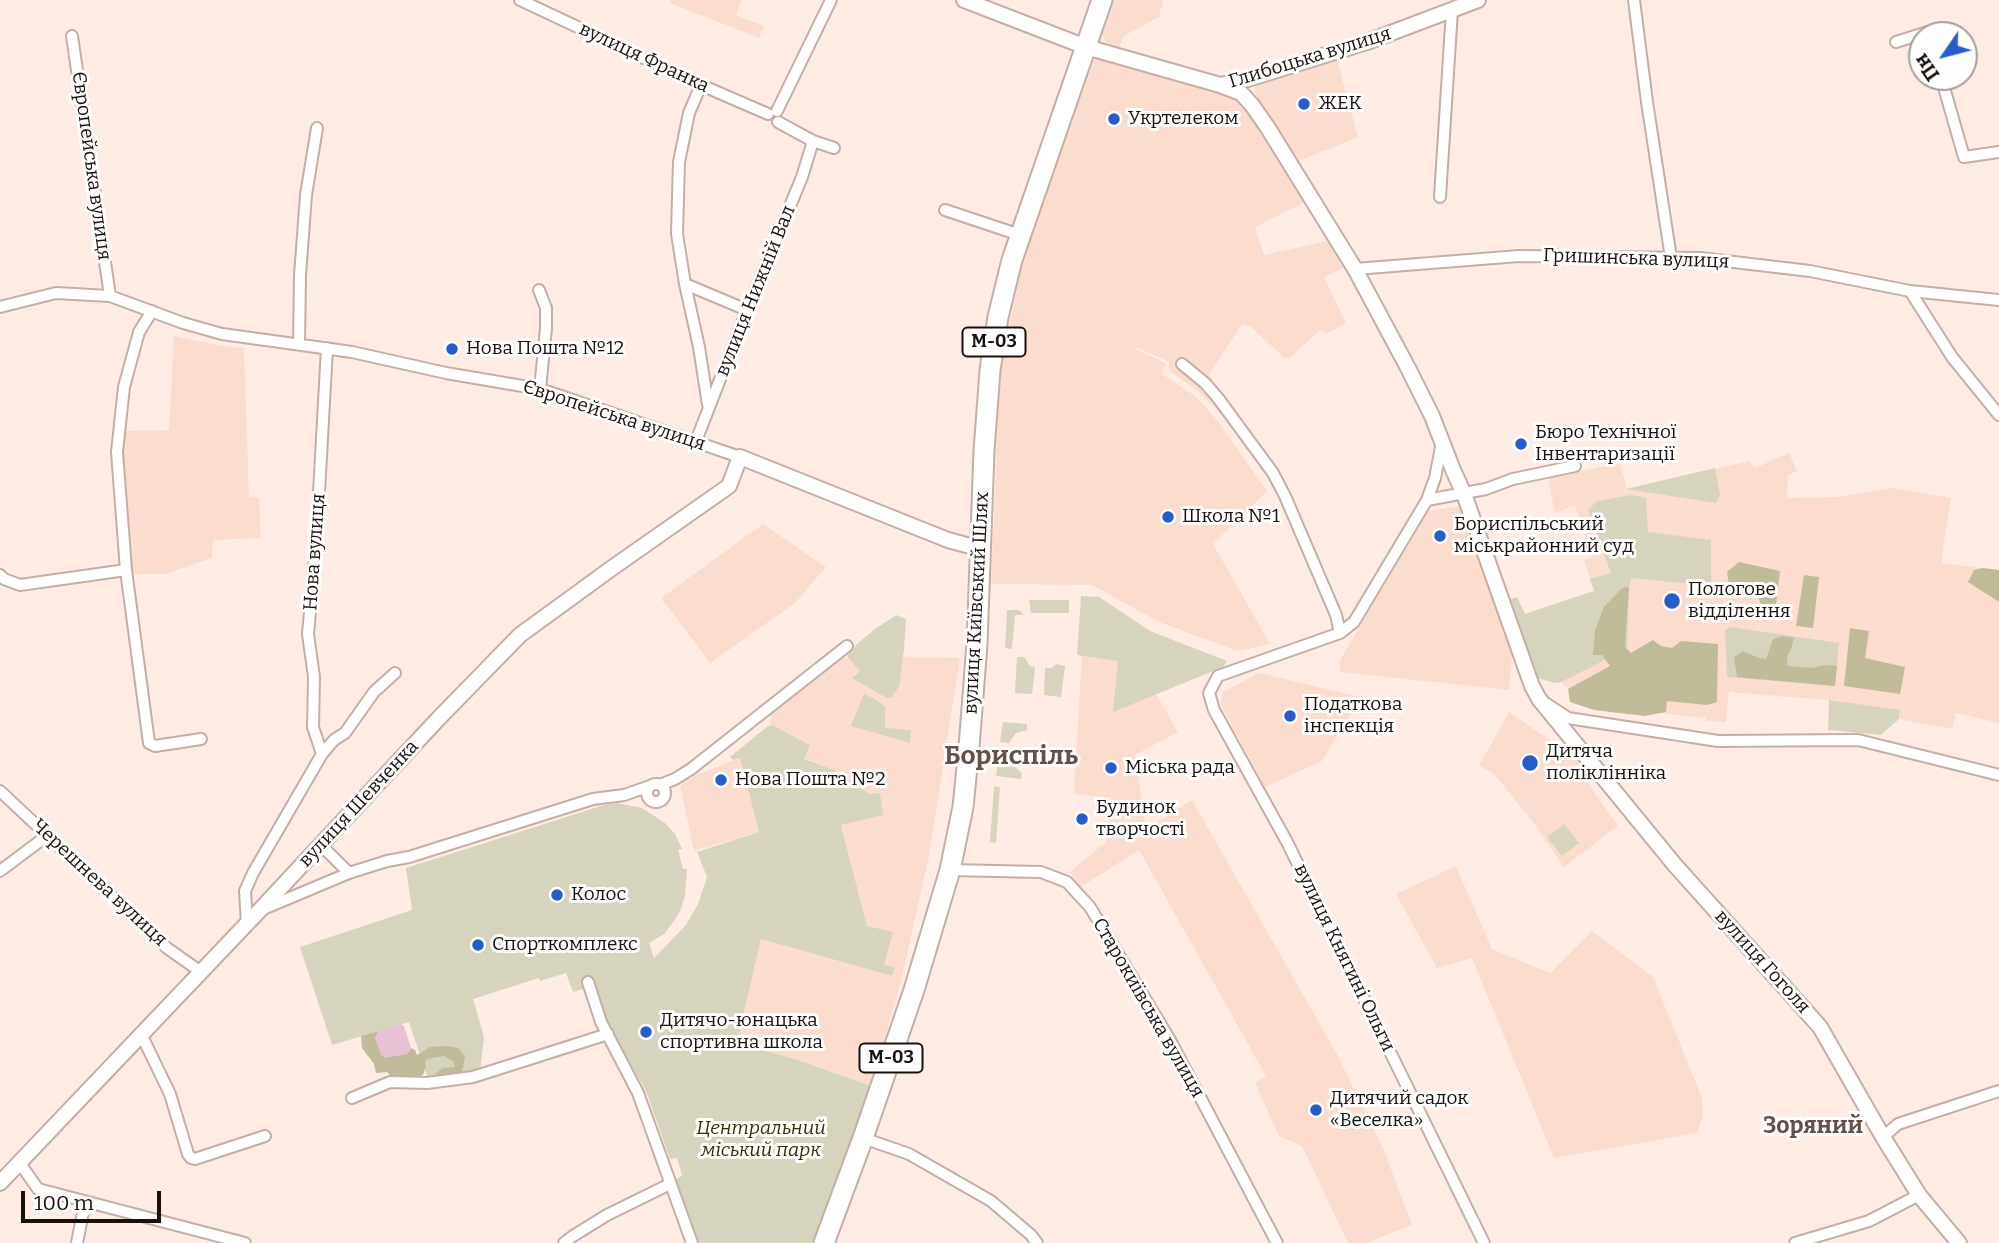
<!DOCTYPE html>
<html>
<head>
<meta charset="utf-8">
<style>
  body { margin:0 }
  #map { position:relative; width:1999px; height:1243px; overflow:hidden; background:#ffede5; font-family:Bitter,serif }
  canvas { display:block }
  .north { position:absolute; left:1908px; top:21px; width:70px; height:70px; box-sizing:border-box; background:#fefefe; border:2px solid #a29f9e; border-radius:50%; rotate:235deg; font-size:19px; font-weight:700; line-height:28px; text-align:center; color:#19110e }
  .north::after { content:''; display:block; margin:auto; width:24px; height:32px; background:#265dcb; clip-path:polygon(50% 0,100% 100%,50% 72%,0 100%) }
  .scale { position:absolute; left:21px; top:1191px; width:140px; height:32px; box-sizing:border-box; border:4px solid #19110e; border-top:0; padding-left:9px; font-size:21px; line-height:24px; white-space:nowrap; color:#19110e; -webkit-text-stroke:5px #fefefe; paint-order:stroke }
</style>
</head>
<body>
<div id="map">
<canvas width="1999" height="1243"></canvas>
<div class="north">Пн</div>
<div class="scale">100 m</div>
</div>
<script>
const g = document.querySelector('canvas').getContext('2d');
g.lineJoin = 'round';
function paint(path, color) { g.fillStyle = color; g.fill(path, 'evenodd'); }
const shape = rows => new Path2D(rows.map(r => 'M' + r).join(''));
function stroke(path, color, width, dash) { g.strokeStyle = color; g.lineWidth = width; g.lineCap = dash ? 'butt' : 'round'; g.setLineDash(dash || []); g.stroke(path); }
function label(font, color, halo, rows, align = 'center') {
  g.font = font + ' Bitter,serif'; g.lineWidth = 6; g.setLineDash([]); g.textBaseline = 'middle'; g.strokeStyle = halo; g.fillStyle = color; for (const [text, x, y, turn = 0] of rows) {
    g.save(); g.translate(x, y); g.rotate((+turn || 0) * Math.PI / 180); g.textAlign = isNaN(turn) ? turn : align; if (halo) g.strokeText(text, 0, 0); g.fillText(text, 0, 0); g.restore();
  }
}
paint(shape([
  [671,0,742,0,736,15,764,26,759,38,670,3],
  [1109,0,1163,0,1159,17,1124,36,1118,50,1108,44,1101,33],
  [1336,56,1358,137,1294,163,1257,100,1255,89,1258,84,1264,80],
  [1095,57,1162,74,1220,92,1244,106,1305,202,1255,227,1264,255,1327,241,1343,268,1324,277,1346,323,1326,334,1320,330,1290,358,1284,358,1250,326,1242,324,1209,375,1231,405,1220,413,1198,391,1169,371,1169,362,1136,347,1135,349,1166,363,1162,374,1195,396,1217,420,1267,491,1213,544,1270,644,1237,651,1159,622,1092,585,991,584,1000,367,1026,248],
  [174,336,221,346,244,348,249,497,259,498,261,538,213,540,212,558,165,574,132,574,121,450,123,431,169,430],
  [1789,453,1797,471,1788,475,1787,498,1836,497,1892,488,1951,498,1941,563,1999,570,1999,723,1956,713,1952,729,1899,719,1900,712,1838,701,1729,692,1726,722,1706,721,1706,718,1665,714,1666,701,1568,689,1540,661,1524,614,1594,591,1584,560,1593,557,1575,506,1555,513,1548,478,1620,463,1627,489,1749,461,1755,468],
  [1460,506,1512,655,1509,690,1340,672,1340,660,1429,511],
  [763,524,826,567,795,603,710,663,661,598],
  [875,629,891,657,960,658,929,856,901,981,871,1086,795,1059,737,1043,761,939,892,976,894,968,884,965,867,926,841,824,870,794,834,770,804,759,810,745,770,724,771,714,841,658,848,658,847,656,857,644],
  [1082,653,1137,661,1178,732,1135,755,1146,829,1192,800,1337,1054,1383,1148,1412,1225,1366,1243,1348,1243,1302,1146,1279,1136,1255,1083,1266,1076,1139,850,1079,888,1070,872,1106,842,1109,798,1074,794],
  [1259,673,1361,697,1322,761,1265,787,1221,705,1223,692],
  [1509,712,1579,760,1580,772,1618,826,1564,867,1532,821,1494,774,1479,766],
  [740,758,759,832,694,851,680,786,694,776],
  [1456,866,1492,949,1550,973,1592,931,1653,977,1702,1098,1703,1115,1697,1133,1554,1158,1472,958,1437,968,1396,894]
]), '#fbddd0');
paint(shape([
  [1715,468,1720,495,1716,503,1626,489],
  [1631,495,1646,498,1648,532,1711,540,1711,586,1631,578,1629,587,1627,649,1561,682,1554,683,1538,678,1509,600,1517,597,1525,614,1594,591,1590,579,1611,573,1588,510,1597,501],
  [1081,596,1099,597,1150,631,1227,661,1223,667,1113,712,1118,661,1077,655],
  [1029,600,1069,600,1069,613,1031,613],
  [1007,610,1019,610,1024,615,1015,615,1012,649,1005,648],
  [896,615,906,619,904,649,899,686,892,697,887,698,852,678,860,671,847,656,857,644,875,629],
  [1731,627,1839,643,1835,686,1727,677,1725,630],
  [1017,657,1024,657,1030,666,1035,667,1032,694,1015,693],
  [1056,664,1065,666,1061,697,1044,695,1045,668,1051,668],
  [864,693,885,706,885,728,911,730,910,743,851,726],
  [1829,700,1900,710,1899,719,1881,735,1828,730],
  [1003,722,1027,724,1027,730,1016,733,1009,743,1000,742],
  [772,725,810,745,804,759,834,770,870,794,880,793,883,815,841,825,867,926,893,932,884,965,895,968,892,976,761,939,737,1043,795,1059,871,1086,815,1243,698,1243,675,1181,682,1175,677,1158,670,1159,646,1091,612,1031,593,986,573,992,566,973,540,981,539,978,473,999,484,1037,480,1072,428,1079,409,1022,332,1045,300,947,412,910,406,868,604,805,617,803,642,808,665,823,675,834,682,849,678,850,683,869,687,869,685,895,681,909,674,921,664,934,649,943,654,958,686,925,698,904,707,877,697,852,759,832,740,758,733,760,730,757,768,726],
  [999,757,1013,759,1014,766,1022,773,1021,779,996,776],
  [994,786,1000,787,996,843,990,842],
  [1564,824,1579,843,1562,856,1547,837]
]), '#d6d4be');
paint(shape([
  [1739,562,1780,571,1775,613,1761,605,1757,593,1749,585,1729,584,1727,572],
  [1983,568,1999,570,1999,602,1968,582,1974,570],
  [1804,575,1819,577,1813,628,1796,626],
  [1629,587,1625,647,1631,653,1653,640,1661,646,1672,648,1681,641,1718,644,1717,702,1707,705,1667,701,1666,712,1645,716,1594,710,1570,702,1568,689,1610,666,1602,655,1593,655,1595,631,1604,607,1622,588],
  [1850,628,1869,631,1865,658,1905,667,1900,694,1844,686],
  [1783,636,1794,638,1791,649,1787,656,1788,666,1811,668,1827,665,1837,666,1835,686,1737,677,1734,657,1743,651,1759,658,1766,659,1773,639],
  [379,1031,375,1038,407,1054,411,1048,415,1050,417,1055,430,1047,446,1046,458,1048,465,1056,463,1068,460,1074,440,1077,435,1074,443,1068,455,1067,453,1061,444,1056,427,1059,425,1062,426,1066,423,1075,416,1078,391,1076,387,1072,376,1073,374,1064,362,1048,361,1036]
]), '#c0bc9b');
paint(shape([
  [401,1024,404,1026,411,1048,407,1054,385,1058,381,1055,375,1038,379,1031]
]), '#e6c3d4');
const street = shape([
  [520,0,701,85,768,114],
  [1634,0,1647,102,1671,258],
  [72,36,110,296],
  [1896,42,1928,32,1928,35],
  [1941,77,1964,157,1999,152],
  [701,85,689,113,679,162,677,234,685,284,747,310],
  [777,111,831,0],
  [778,122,813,141,834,148],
  [1440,197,1452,10],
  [945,210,1020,235],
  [1355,269,1519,256,1700,258,1810,271,1910,291,1999,300],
  [685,284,699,347,708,405],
  [539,290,546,308,546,328,540,389],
  [1910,291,1952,357,1999,415],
  [0,307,56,293,110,296,183,323,222,334,352,352,446,373,540,389,740,457],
  [152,311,139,332,124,387,117,452,126,570,149,743,155,746,201,739],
  [299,344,300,275,306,195,317,128],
  [1182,364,1205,383,1218,398,1273,473,1285,496,1336,615,1340,633],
  [696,441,747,310,802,177,813,141],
  [1442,442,1435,478,1427,500,1354,622,1340,633,1218,676,1209,693,1214,710,1287,842,1484,1243],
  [1427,500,1486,489,1513,479,1575,466],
  [0,575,4,579,20,585,126,570],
  [1547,704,1568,718,1718,741,1858,740,1999,775],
  [322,754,313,727,314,677,308,634,316,546,327,348],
  '647 793a9 9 0 1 1 18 0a9 9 0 1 1-18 0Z',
  [660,785,675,779,691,769,847,646],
  [0,791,167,948,201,972],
  [320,844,349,873,387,861,409,857,593,799,624,795,650,786],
  [950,870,1041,872,1067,882,1090,907,1170,1040,1277,1243],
  [0,871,48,835],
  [261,910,349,873],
  [247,924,245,891,253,873,322,754,334,740,345,733,374,692,395,673],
  [588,982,601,1022,638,1093,692,1243],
  [141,1034,170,1094,188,1154,191,1158,195,1159,265,1136],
  [352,1098,390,1082,427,1083,473,1077,608,1034],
  [1883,1137,1898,1124,1999,1091],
  [863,1138,909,1154,991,1201,1031,1235,1037,1243],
  [19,1162,38,1189,245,1243],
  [77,1243,85,1202],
  [564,1243,573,1236,607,1215,670,1184],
  [1795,1243,1869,1221,1919,1195]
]);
const secondary = shape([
  [964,0,1086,47,1220,85,1248,79,1367,42,1478,0],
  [1220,85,1241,93,1252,105,1268,128,1355,269,1408,368,1432,416,1453,470,1464,494,1532,686,1539,699,1674,864,1820,1027,1883,1137,1919,1195,1959,1243],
  [0,1183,259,911,439,718,520,635,612,568,729,486,740,457,948,540,981,549]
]);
const highway = shape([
  [824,1243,863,1138,914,990,950,870,963,807,969,747,977,644,984,451,990,370,998,317,1012,260,1102,0]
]);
stroke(street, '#c4afa6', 14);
stroke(secondary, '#c4afa6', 18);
stroke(highway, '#c4afa6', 23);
stroke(street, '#fff', 10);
stroke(secondary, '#fff', 14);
stroke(highway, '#fff', 19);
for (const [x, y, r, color] of [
  [1304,104,7,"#265dcb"],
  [1114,119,7,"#265dcb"],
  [452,349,7,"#265dcb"],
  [1521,444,7,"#265dcb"],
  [1168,517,7,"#265dcb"],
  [1440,536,7,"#265dcb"],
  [1672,601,9,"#265dcb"],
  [1290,716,7,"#265dcb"],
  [1530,763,9,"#265dcb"],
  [1111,768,7,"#265dcb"],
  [721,780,7,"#265dcb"],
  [1082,819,7,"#265dcb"],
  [557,895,7,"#265dcb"],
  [478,945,7,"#265dcb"],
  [646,1032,7,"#265dcb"],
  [1316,1110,7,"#265dcb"]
]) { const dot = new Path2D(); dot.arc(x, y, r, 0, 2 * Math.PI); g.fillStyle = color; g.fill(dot); stroke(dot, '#fefefe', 2.5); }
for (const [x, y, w] of [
  [994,342,63],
  [891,1058,63]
]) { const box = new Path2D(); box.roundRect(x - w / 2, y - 14.5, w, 29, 5); g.fillStyle = '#fefefe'; g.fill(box); stroke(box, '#19110e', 2); }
label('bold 18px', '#19110e', null, [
  ["М-03",994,342],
  ["М-03",891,1058]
]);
label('19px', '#19110e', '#fefefe', [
  ["вулиця Франка",644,58,25],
  ["Глибоцька вулиця",1310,58,-17],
  ["Європейська вулиця",91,166,82],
  ["Гришинська вулиця",1636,259,2],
  ["вулиця Нижній Вал",756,291,-68],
  ["Європейська вулиця",614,416,18],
  ["Нова вулиця",315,552,-86],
  ["вулиця Київський Шлях",977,603,-87],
  ["вулиця Шевченка",359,804,-47],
  ["Черешнева вулиця",99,883,43],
  ["вулиця Княгині Ольги",1344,958,64],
  ["вулиця Гоголя",1762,962,48],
  ["Старокиївська вулиця",1148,1008,60]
]);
label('19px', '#19110e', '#fefefe', [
  ["ЖЕК",1318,104],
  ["Укртелеком",1128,119],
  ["Нова Пошта №12",466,349],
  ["Бюро Технічної",1535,433],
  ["Інвентаризації",1535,455],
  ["Школа №1",1182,517],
  ["Бориспільський",1454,525],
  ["міськрайонний суд",1454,547],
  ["Пологове",1688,590],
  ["відділення",1688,612],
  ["Податкова",1304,705],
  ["інспекція",1304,727],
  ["Дитяча",1546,752],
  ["поліклінніка",1546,774],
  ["Міська рада",1125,768],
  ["Нова Пошта №2",735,780],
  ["Будинок",1096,808],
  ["творчості",1096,830],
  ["Колос",571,895],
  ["Спорткомплекс",492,945],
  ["Дитячо-юнацька",660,1021],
  ["спортивна школа",660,1043],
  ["Дитячий садок",1330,1099],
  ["«Веселка»",1330,1121]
], 'left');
label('italic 19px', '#342e02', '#fefefe', [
  ["Центральний",761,1129],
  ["міський парк",761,1151]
]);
label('bold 23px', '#635048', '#fefefe', [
  ["Зоряний",1813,1127]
]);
label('bold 26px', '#635048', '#fefefe', [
  ["Бориспіль",1011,757]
]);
</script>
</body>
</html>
